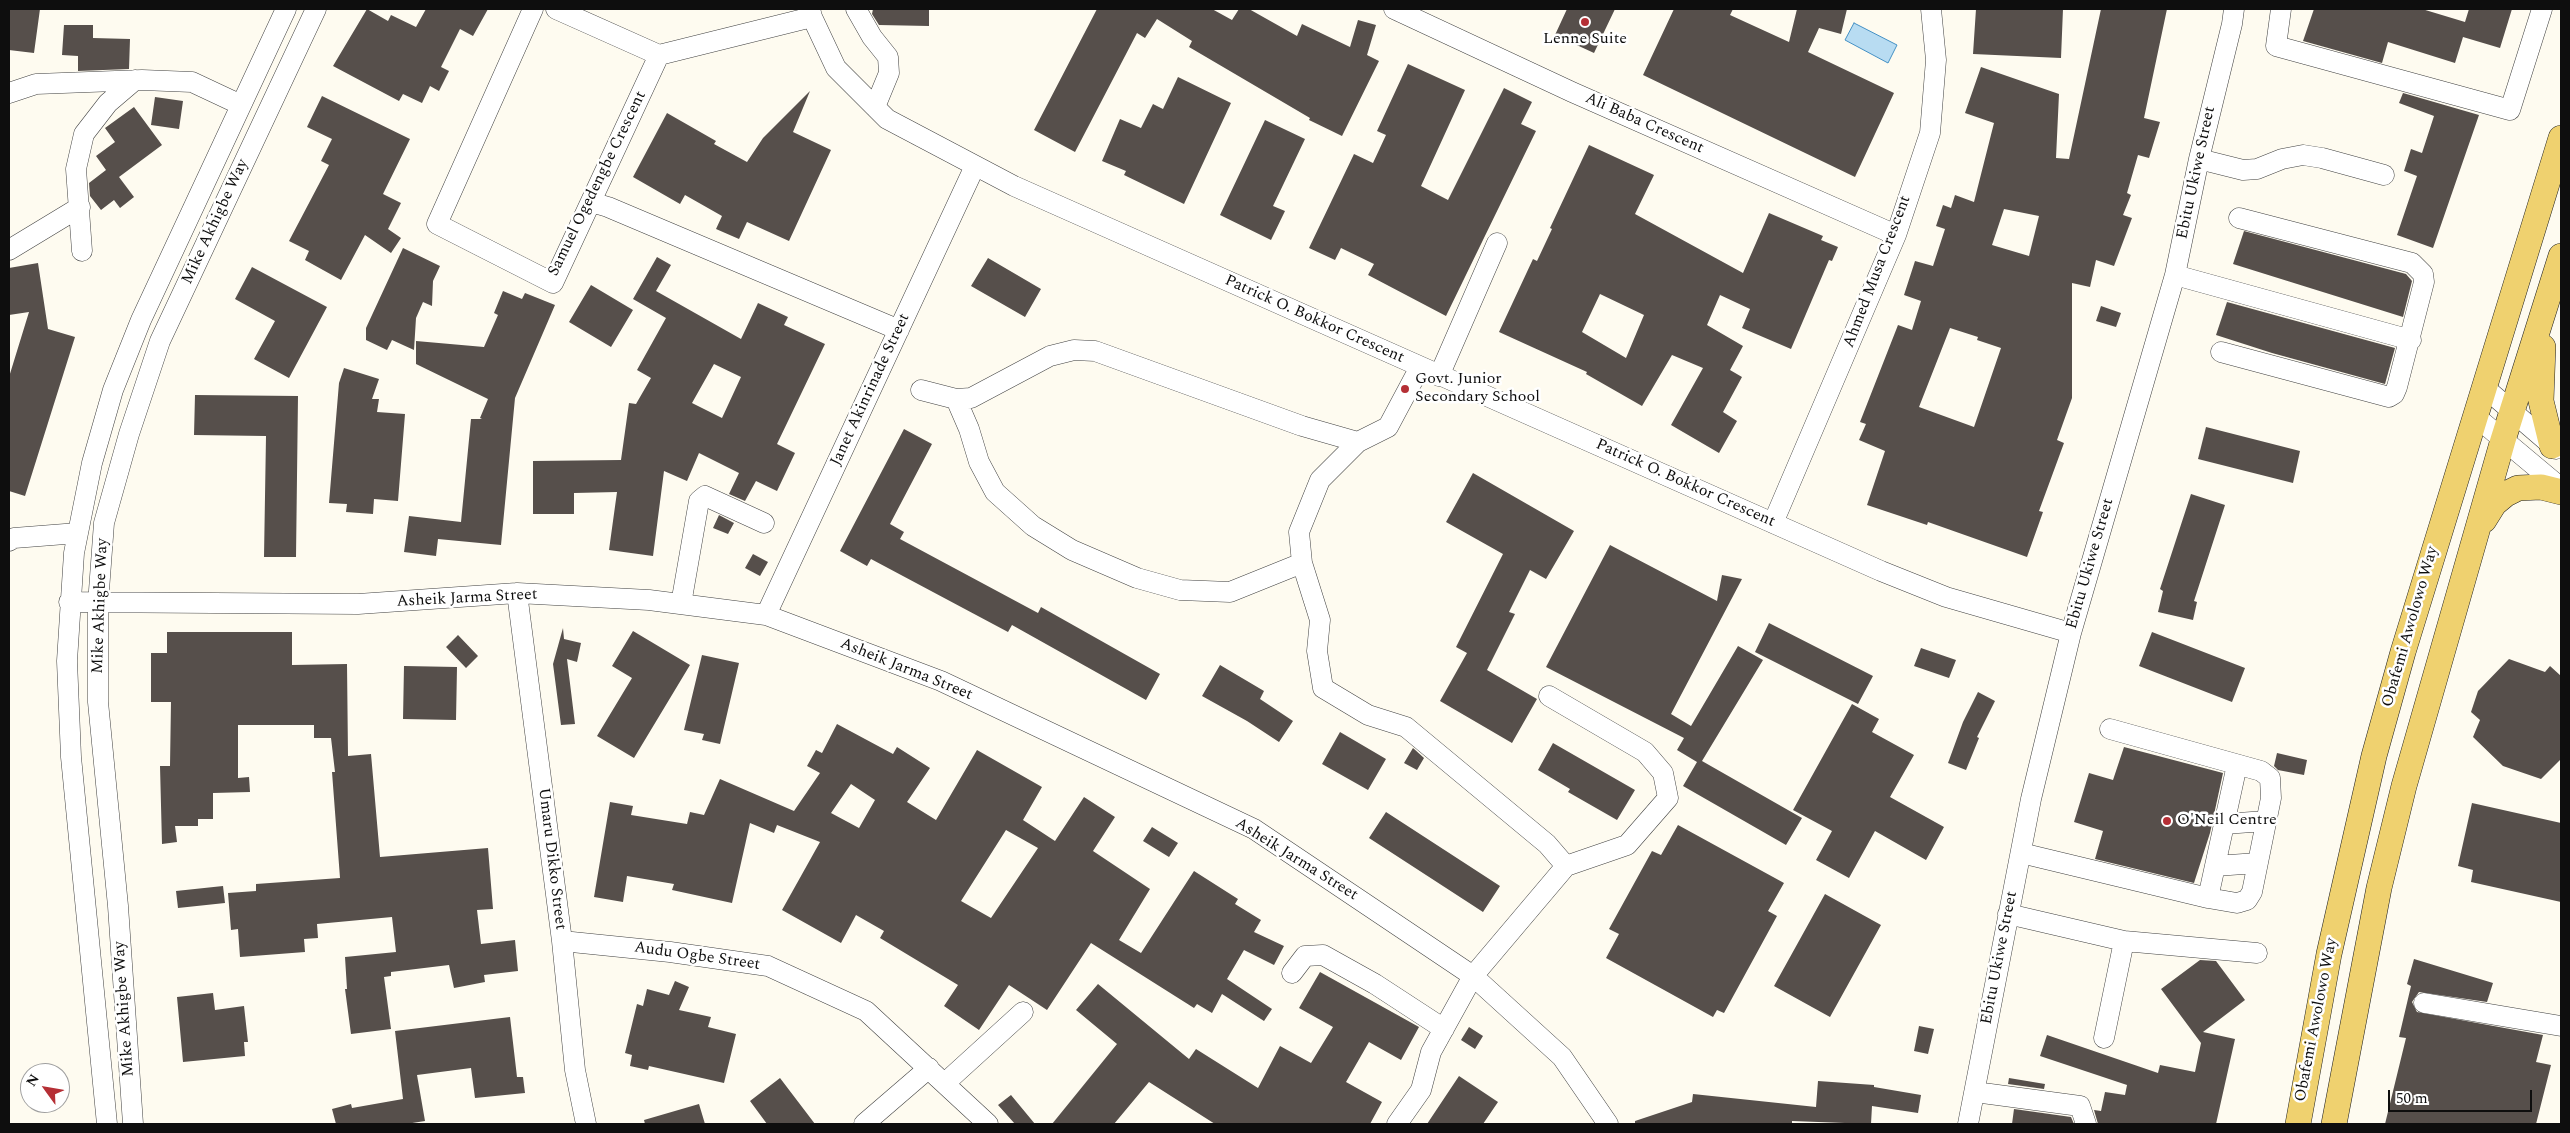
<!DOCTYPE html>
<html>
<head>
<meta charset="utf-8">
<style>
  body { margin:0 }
  #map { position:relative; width:2570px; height:1133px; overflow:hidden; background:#fefbf0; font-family:Spectral,serif }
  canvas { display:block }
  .frame { position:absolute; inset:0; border:10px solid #0e0e0e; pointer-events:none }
  .north { position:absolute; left:20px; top:1063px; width:50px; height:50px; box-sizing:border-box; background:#fff; border:1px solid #9f9f9f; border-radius:50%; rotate:302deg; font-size:14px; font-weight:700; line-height:20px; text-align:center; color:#0e0e0e }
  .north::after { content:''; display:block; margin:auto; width:18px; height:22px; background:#b52f35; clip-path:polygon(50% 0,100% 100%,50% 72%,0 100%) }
  .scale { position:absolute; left:2388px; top:1090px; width:144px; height:22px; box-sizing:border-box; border:2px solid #0e0e0e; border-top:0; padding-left:6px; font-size:15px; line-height:18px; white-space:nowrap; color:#0e0e0e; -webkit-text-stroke:4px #fff; paint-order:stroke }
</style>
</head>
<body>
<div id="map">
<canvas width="2570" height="1133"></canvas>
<div class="frame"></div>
<div class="north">N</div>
<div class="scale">50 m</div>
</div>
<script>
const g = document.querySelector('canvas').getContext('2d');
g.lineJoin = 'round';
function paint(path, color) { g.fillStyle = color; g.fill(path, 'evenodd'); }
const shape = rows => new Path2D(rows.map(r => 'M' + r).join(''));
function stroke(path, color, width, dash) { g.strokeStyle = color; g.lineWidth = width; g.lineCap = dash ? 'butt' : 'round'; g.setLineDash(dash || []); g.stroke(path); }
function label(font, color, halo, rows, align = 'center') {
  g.font = font + ' Spectral,serif'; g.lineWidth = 5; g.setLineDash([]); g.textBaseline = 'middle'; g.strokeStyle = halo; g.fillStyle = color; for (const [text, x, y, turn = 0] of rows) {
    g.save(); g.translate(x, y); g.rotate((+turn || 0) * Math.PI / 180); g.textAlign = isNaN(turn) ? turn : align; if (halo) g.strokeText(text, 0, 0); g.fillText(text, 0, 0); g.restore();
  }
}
const water = shape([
  [1854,23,1897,45,1888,63,1845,40,1854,23]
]);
paint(water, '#b8dcf2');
stroke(water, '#4490c4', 1);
paint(shape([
  [9,9,40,9,34,53,9,50],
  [367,9,388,21,391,15,416,27,426,9,488,9,473,36,460,29,441,67,449,71,439,91,430,86,422,103,403,94,399,101,333,66],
  [873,9,929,9,929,26,879,25,872,14],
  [1097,9,1212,9,1232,20,1239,9,1249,9,1297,36,1302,24,1350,47,1358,20,1376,25,1367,55,1379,61,1342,136,1309,120,1310,118,1189,47,1192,41,1157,19,1145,38,1137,33,1075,152,1034,130],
  [1567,9,1615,9,1594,53,1555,35],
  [1674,9,1733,9,1730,15,1789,42,1797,9,1847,9,1841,34,1819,28,1808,52,1894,93,1855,177,1643,75],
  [1976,9,2063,9,2061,58,1973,54],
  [2101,9,2167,9,2144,118,2160,122,2149,158,2138,155,2127,193,2131,195,2123,215,2132,218,2114,266,2096,260,2090,287,2072,283,2072,398,2057,440,2064,443,2039,511,2043,512,2027,557,1928,522,1927,525,1867,505,1885,451,1859,440,1866,424,1860,422,1898,325,1912,330,1921,301,1904,295,1915,261,1933,266,1945,229,1936,226,1943,205,1951,208,1955,195,1974,202,1994,123,1965,113,1981,67,2059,94,2056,158,2069,159],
  [2004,209,2039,216,2029,256,1992,245],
  [1950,328,1978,337,1977,340,2001,348,1974,427,1919,407],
  [2314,9,2422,9,2465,22,2469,9,2512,9,2500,48,2463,37,2455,63,2388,42,2382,63,2303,41],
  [64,25,93,25,93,38,130,39,129,69,78,71,78,56,62,55],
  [1408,64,1465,90,1421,186,1448,200,1504,88,1532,102,1521,124,1536,131,1446,316,1368,275,1374,264,1341,248,1335,260,1309,248,1354,154,1373,163,1386,135,1377,131],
  [1178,77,1231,103,1184,204,1124,175,1126,171,1102,161,1120,119,1141,128,1153,104,1163,109],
  [810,91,793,132,831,150,789,241,747,222,739,239,716,229,722,216,685,195,680,204,633,177,667,113,716,141,714,144,747,162,763,138],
  [2403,93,2479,115,2433,248,2397,235,2417,176,2404,171,2411,149,2422,153,2434,116,2399,103],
  [322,96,410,139,383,194,401,203,388,229,401,238,391,253,365,235,341,280,305,260,309,251,289,241,329,165,321,161,332,139,307,127],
  [155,97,183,101,179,129,151,125],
  [134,107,162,145,119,177,134,197,120,208,114,200,101,210,90,196,89,183,106,170,96,156,115,142,105,128],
  [1265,120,1305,139,1273,206,1285,211,1271,240,1220,215],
  [1589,145,1654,175,1635,214,1743,273,1769,213,1823,236,1821,240,1838,247,1832,261,1829,260,1791,349,1742,328,1750,309,1720,295,1707,325,1743,346,1730,370,1742,377,1723,412,1737,421,1719,453,1671,425,1703,368,1672,355,1642,406,1586,374,1587,372,1499,332,1533,259,1537,261,1552,229,1550,228],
  [1600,294,1644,315,1626,358,1582,332],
  [2244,231,2406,274,2412,281,2403,317,2233,264],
  [403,248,440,266,433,281,432,306,423,302,416,318,414,350,392,340,387,350,366,340,366,328],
  [657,257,671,265,656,291,741,339,758,303,788,317,784,325,825,344,777,444,795,453,777,491,756,481,745,501,729,494,739,473,699,453,687,481,664,471,653,556,609,550,617,492,574,493,574,514,533,514,533,461,621,460,629,403,636,404,651,378,637,370,666,318,633,299],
  [714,364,741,377,722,418,692,403],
  [988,258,1041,289,1025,317,971,286],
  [38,263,48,329,75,337,25,496,9,491,9,377,29,312,9,315,9,268],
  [252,267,327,307,289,378,254,359,275,321,235,299],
  [591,285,633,310,611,347,569,322],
  [503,291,522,299,525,293,555,305,515,398,501,545,438,539,436,556,404,552,409,516,461,522,471,419,482,419,480,418,488,399,416,364,416,341,484,347,498,315,494,313],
  [2227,302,2395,348,2385,384,2272,353,2216,335],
  [2101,306,2121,313,2116,327,2096,321],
  [344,368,379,379,372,399,379,399,377,412,405,414,398,501,374,499,373,514,346,512,347,504,329,503,339,383],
  [195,395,298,396,296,557,264,557,266,436,194,435],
  [2206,427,2300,451,2293,483,2198,459],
  [904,429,932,444,890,524,904,532,900,539,1038,613,1041,607,1160,674,1146,700,1012,625,1008,632,871,559,867,566,840,551],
  [1473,473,1574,531,1546,579,1530,570,1509,612,1515,614,1487,670,1537,699,1512,743,1440,701,1467,653,1456,647,1503,554,1446,522],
  [2191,494,2225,505,2194,601,2197,602,2193,620,2158,612,2163,591,2160,589],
  [719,515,734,523,728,534,713,528],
  [1610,545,1717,601,1722,575,1742,579,1671,714,1691,726,1738,646,1763,660,1702,761,1802,818,1786,845,1683,786,1697,762,1677,750,1684,738,1546,667],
  [753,554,768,562,760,576,745,568],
  [1769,623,1873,676,1858,704,1755,652],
  [563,628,564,639,581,643,577,662,567,659,575,724,561,725,553,664],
  [633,631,690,665,634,758,597,736,632,678,612,666],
  [167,632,292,632,292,665,347,664,348,756,371,754,380,857,488,848,493,909,477,910,481,944,515,940,518,971,484,975,485,982,454,988,449,965,391,972,391,976,384,977,391,1029,351,1034,345,989,347,989,345,957,396,952,392,917,317,924,318,938,304,939,305,952,240,957,238,929,231,930,228,893,256,891,256,884,340,878,332,772,335,772,331,738,314,738,314,725,238,725,238,778,249,777,250,792,213,793,213,819,198,819,198,826,175,826,177,842,162,844,160,766,170,766,171,702,151,702,151,653,167,653],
  [2152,632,2245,668,2232,702,2139,666],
  [458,635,478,656,466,668,446,647],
  [1921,648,1956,660,1949,678,1914,666],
  [702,655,739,663,720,744,702,740,704,734,684,730],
  [2509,659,2545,672,2550,666,2561,676,2561,759,2541,779,2503,766,2473,737,2480,720,2471,712,2478,691],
  [1220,665,1264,691,1260,699,1293,721,1279,742,1247,721,1202,696],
  [404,666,457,667,456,720,403,719],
  [1978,692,1995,701,1977,737,1979,738,1966,770,1948,763,1963,722],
  [1852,704,1879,719,1872,732,1914,755,1890,797,1944,827,1926,860,1875,831,1849,878,1816,860,1832,831,1793,810],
  [837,724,893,754,897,747,930,768,907,802,936,820,977,750,1042,787,1023,820,1055,841,1084,797,1115,817,1093,851,1150,889,1119,940,1141,953,1194,871,1238,899,1235,904,1261,920,1254,932,1284,946,1274,965,1244,950,1227,979,1272,1009,1264,1021,1222,994,1212,1013,1197,1004,1194,1008,1091,943,1047,1010,1009,985,979,1030,944,1006,958,985,880,938,884,931,856,915,841,943,782,910,820,842,777,825,774,833,750,823,732,903,672,890,674,884,627,876,623,902,594,897,610,802,633,806,631,815,687,824,690,812,704,815,720,779,794,811,820,773,807,766,816,750,822,753],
  [851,784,875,800,859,828,831,813],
  [1006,830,1038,848,991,918,961,901],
  [1340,732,1386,759,1368,790,1322,764],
  [1553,743,1635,790,1617,820,1568,792,1570,789,1538,770],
  [2124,747,2223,773,2210,833,2194,883,2095,859,2103,831,2074,822,2089,773,2113,780],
  [1413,748,1424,758,1417,770,1404,763],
  [2277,753,2307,760,2304,775,2278,770,2274,766],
  [2472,803,2561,823,2561,902,2471,882,2473,870,2458,866],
  [1386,812,1500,886,1483,912,1369,838],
  [1678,825,1784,883,1768,911,1777,916,1724,1013,1717,1010,1713,1017,1606,958,1619,934,1609,929,1652,851,1661,855],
  [1152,827,1178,843,1169,857,1143,841],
  [223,886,225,903,178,908,176,891],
  [1825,894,1881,925,1830,1017,1774,986],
  [2414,959,2493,983,2487,1002,2419,992,2412,1002,2417,1012,2543,1035,2536,1062,2551,1065,2536,1124,2385,1124,2406,1038,2399,1037,2411,986,2407,984],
  [2200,960,2216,961,2245,1000,2203,1032,2235,1039,2216,1124,2098,1124,2094,1110,2101,1111,2105,1092,2125,1095,2127,1085,2040,1056,2047,1035,2158,1073,2160,1065,2195,1072,2201,1043,2161,989],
  [1320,972,1419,1027,1401,1060,1369,1042,1346,1082,1382,1102,1370,1124,1215,1124,1149,1082,1114,1124,1052,1124,1117,1044,1076,1010,1098,984,1189,1059,1196,1049,1258,1088,1280,1046,1311,1063,1333,1027,1299,1008],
  [675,981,689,987,679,1010,711,1017,708,1027,736,1034,724,1083,649,1066,648,1070,630,1066,632,1055,625,1053,637,1004,643,1006,647,989,669,995],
  [213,993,215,1010,244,1006,248,1042,244,1042,245,1056,183,1062,177,997],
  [510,1017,517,1077,523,1077,525,1093,475,1098,471,1068,417,1075,425,1121,406,1124,336,1124,332,1109,351,1104,352,1108,403,1099,395,1031],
  [1919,1026,1934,1029,1928,1054,1914,1051],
  [1469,1027,1483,1036,1475,1049,1461,1040],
  [1459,1076,1498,1102,1483,1124,1427,1124],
  [780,1078,815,1124,767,1124,750,1101],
  [2009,1078,2045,1084,2044,1089,2008,1084],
  [1818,1081,1874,1085,1874,1087,1921,1095,1918,1113,1872,1106,1871,1124,1792,1121,1792,1124,1635,1124,1635,1121,1692,1102,1693,1094,1816,1107],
  [1011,1095,1035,1124,1015,1124,998,1105],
  [699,1104,705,1124,645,1124,644,1120],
  [2014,1109,2071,1117,2074,1124,2012,1124]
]), '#564f4b');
const minor = shape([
  [533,9,437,224,553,283,659,55],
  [556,9,659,55,812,17],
  [810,9,812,17,836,68,887,119,1014,186,1881,571,1946,597,2071,633],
  [856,9,872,37,888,57,889,73,875,107],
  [1394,9,1572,92,1896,235],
  [2281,9,2276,46,2510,110,2542,9],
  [9,93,36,84,142,80,192,82,241,105],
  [2199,159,2243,170,2257,169,2282,159,2303,155,2322,158,2384,175],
  [591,202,608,207,899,330],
  [9,250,80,207],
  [82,251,76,169,84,134,108,103,135,80],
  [2175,275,2411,340],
  [2221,352,2389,397,2394,394,2397,387,2424,282,2423,274,2412,263,2239,218],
  [1439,376,1497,243],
  [2485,388,2556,449],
  [921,390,956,399,971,398,1050,356,1074,350,1095,351,1302,426,1358,442],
  [956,399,969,429,979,462,995,492,1033,526,1072,550,1137,578,1180,590,1230,592,1302,563],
  [2475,416,2561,488],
  [1773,523,1896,235,1930,133,1936,60,1931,9],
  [9,541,14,538,78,533],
  [517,593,562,941,575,1070,586,1124],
  [69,602,358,604,517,593,649,600,766,615,941,681,1254,829,1473,976,1562,1057,1608,1124],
  [681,604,699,501,705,496,764,523],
  [766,615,975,166],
  [1549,696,1645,752,1663,773,1668,798,1627,845,1566,866],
  [2224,824,2266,821],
  [2021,853,2208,898,2237,903,2247,900,2252,892,2271,798,2270,778,2261,771,2110,729],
  [2215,866,2258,863],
  [2208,898,2237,765],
  [2008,914,2124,941,2257,953],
  [562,941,670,952,768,966,866,1011,988,1124],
  [1292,973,1305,956,1323,955,1375,984,1444,1029],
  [2424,1003,2561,1026],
  [2104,1038,2124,941],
  [945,1083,1023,1012],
  [1975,1092,2080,1106,2086,1124],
  [107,1124,71,757,67,661,74,553,92,463,113,390,141,320,286,9],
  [133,1124,118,906,98,702,98,604,104,523,129,434,160,341,316,9],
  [864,1124,929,1068],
  [1397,1124,1421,1090,1431,1052,1473,976,1566,866,1547,844,1406,727,1368,715,1323,688,1317,651,1320,620,1302,563,1299,532,1320,480,1358,442,1388,427,1420,367],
  [1968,1124,2031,799,2071,633,2175,275,2199,159,2232,24,2234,9]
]);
const major = shape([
  [2543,347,2541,401,2552,446],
  [2484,520,2494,504,2506,494,2518,488,2541,487,2561,492],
  [2298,1124,2329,954,2374,756,2403,652,2561,138],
  [2334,1124,2379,888,2404,786,2503,440,2561,256]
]);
stroke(minor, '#414141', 21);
stroke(major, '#1f1f1f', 26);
stroke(minor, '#fff', 20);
stroke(major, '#efd16f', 25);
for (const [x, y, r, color] of [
  [1585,22,5,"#b52f35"],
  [1405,389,5,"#b52f35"],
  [2167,821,5,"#b52f35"]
]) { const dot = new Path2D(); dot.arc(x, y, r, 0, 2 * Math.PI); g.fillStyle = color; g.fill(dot); stroke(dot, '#fff', 2); }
label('16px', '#0e0e0e', '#fff', [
  ["Lenne Suite",1585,40,"center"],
  ["Govt. Junior",1415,380],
  ["Secondary School",1415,398],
  ["O'Neil Centre",2177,821]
], 'left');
label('16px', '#0e0e0e', '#fff', [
  ["Ali Baba Crescent",1644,124,24],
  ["Ebitu Ukiwe Street",2197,173,-78],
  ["Samuel Ogedengbe Crescent",598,184,-64],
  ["Mike Akhigbe Way",216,222,-65],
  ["Ahmed Musa Crescent",1878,272,-69],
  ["Patrick O. Bokkor Crescent",1314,320,24],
  ["Janet Akinrinade Street",871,390,-65],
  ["Patrick O. Bokkor Crescent",1685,484,24],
  ["Ebitu Ukiwe Street",2091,564,-74],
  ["Asheik Jarma Street",467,599,-3],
  ["Mike Akhigbe Way",101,606,-88],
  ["Obafemi Awolowo Way",2411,627,-74],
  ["Asheik Jarma Street",906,670,22],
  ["Umaru Dikko Street",551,859,83],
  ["Asheik Jarma Street",1296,860,32],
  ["Audu Ogbe Street",697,957,8],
  ["Ebitu Ukiwe Street",2000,958,-79],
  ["Mike Akhigbe Way",125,1009,-94],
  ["Obafemi Awolowo Way",2317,1020,-79]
]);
</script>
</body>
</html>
